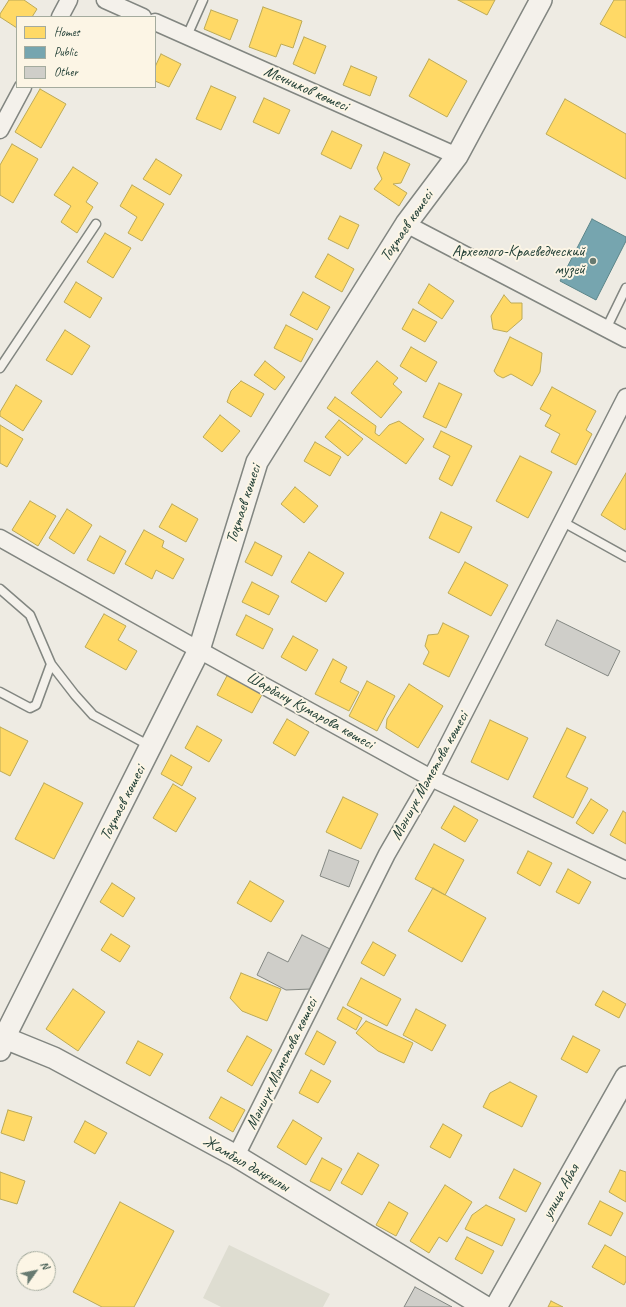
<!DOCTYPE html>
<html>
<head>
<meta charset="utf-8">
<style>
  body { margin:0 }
  #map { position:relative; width:626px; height:1307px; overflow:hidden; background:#eeebe3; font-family:Caveat,sans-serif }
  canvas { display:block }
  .legend { position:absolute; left:16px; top:16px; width:140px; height:72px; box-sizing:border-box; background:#fcf5e5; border:1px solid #a4ab9e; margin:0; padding:5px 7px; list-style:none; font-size:12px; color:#1f3d34 }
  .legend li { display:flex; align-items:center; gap:8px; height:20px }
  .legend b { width:20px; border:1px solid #a4ab9e }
  .north { position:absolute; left:16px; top:1251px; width:40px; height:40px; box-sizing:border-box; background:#fcf5e5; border:1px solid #a4ab9e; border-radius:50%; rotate:57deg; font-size:11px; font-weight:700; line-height:16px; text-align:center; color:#1f3d34 }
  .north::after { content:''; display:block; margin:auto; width:14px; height:18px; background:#677a71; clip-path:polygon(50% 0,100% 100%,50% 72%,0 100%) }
</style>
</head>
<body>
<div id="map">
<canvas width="626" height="1307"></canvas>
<ul class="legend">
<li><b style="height:11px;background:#ffd966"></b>Homes</li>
<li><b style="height:11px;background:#76a5af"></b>Public</li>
<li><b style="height:11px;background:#cfcec9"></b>Other</li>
</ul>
<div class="north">N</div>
</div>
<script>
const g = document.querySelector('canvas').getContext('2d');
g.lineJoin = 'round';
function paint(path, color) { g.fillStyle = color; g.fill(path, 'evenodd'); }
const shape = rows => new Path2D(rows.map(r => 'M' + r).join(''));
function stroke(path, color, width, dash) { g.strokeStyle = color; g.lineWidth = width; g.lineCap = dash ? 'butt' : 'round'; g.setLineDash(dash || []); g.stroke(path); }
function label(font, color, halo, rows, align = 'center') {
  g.font = font + ' Caveat,sans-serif'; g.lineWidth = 4; g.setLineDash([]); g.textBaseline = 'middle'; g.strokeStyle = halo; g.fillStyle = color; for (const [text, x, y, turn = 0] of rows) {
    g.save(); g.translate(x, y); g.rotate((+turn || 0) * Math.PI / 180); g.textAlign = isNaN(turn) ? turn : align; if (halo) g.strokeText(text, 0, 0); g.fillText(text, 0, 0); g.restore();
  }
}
paint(shape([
  [229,1245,330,1294,323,1307,221,1307,203,1298]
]), '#deddd1');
const homes = shape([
  [9,0,24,0,37,9,32,17,17,17,17,28,0,17,0,14,9,0],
  [458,0,495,0,487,15,458,0],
  [614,0,626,0,626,38,600,24,614,0],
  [263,7,302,21,293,48,281,44,276,57,249,47,263,7],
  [211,10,238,20,230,40,204,29,211,10],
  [304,37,326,46,315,74,293,64,304,37],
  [161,54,181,64,169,87,155,81,155,67,161,54],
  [429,59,467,81,447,117,409,96,429,59],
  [351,66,377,77,370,96,343,85,351,66],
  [211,86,236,97,221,130,196,119,211,86],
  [40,89,66,104,41,148,15,132,40,89],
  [264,98,290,110,279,134,253,122,264,98],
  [565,99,626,134,626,179,546,134,565,99],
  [332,131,362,145,351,169,321,154,332,131],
  [12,144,38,159,13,203,0,195,0,165,12,144],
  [384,152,410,164,401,183,393,184,407,193,399,206,374,189,382,179,377,168,384,152],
  [156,159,182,175,170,195,143,179,156,159],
  [73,167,98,183,86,202,93,207,77,233,61,222,71,206,54,195,73,167],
  [132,185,164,204,142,241,128,233,137,217,120,206,132,185],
  [340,216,359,225,348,249,328,239,340,216],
  [105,233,131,248,113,278,87,262,105,233],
  [328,254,354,269,342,292,315,277,328,254],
  [76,282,102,298,90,318,64,302,76,282],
  [429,284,454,301,442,319,418,303,429,284],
  [303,292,330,307,317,330,290,315,303,292],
  [504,295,511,303,522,303,522,319,507,332,493,329,491,316,504,295],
  [413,309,437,322,425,342,402,329,413,309],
  [286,325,313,339,301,362,274,348,286,325],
  [65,330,90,346,72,375,46,360,65,330],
  [510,337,542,353,540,372,532,386,511,374,503,378,497,375,494,371,510,337],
  [411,347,437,362,426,382,400,366,411,347],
  [265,361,285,377,275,390,254,375,265,361],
  [377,361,398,378,393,384,402,392,381,418,351,393,377,361],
  [241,381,264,394,251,417,227,402,231,391,241,381],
  [439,383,462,394,446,428,423,417,439,383],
  [16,385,42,401,23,431,0,416,0,412,16,385],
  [552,387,596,411,586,430,592,434,576,465,551,452,560,434,545,426,551,415,540,409,552,387],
  [335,397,376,426,375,433,379,436,389,425,399,421,424,439,406,464,327,408,335,397],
  [220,415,240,431,222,452,203,437,220,415],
  [339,420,363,439,348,456,325,437,339,420],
  [0,425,23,439,7,467,0,463,0,425],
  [441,431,472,446,452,486,439,479,450,456,433,447,441,431],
  [315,442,341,457,330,476,304,461,315,442],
  [520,456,552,472,528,518,496,501,520,456],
  [626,473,626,528,625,530,601,515,626,473],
  [295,487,318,506,304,523,281,504,295,487],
  [30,501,56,516,38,546,12,530,30,501],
  [172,504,198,519,186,542,159,527,172,504],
  [67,509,92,525,74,554,49,538,67,509],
  [441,512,472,527,459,553,429,538,441,512],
  [144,530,164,541,162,547,184,559,173,579,156,570,152,579,125,564,144,530],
  [100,536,126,551,114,574,87,560,100,536],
  [255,542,282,556,272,576,245,562,255,542],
  [309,552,344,573,326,602,291,582,309,552],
  [465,562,508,585,491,616,448,593,465,562],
  [252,582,279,596,269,615,242,602,252,582],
  [104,614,126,626,118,640,137,651,126,670,85,647,104,614],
  [246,615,273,629,263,649,236,635,246,615],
  [443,623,469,636,449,677,423,664,429,652,425,646,428,635,438,634,443,623],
  [293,636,318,650,306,671,281,657,293,636],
  [333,659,347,667,340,682,359,692,349,711,315,694,333,659],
  [229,672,264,691,252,713,217,695,229,672],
  [367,681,395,696,377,731,349,716,367,681],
  [409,684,443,706,418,748,386,728,387,719,409,684],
  [287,719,309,732,295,756,273,743,287,719],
  [490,720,528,738,508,780,471,762,490,720],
  [197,726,222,740,209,762,185,748,197,726],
  [0,727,28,741,10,776,0,771,0,727],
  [567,728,586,737,566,777,588,788,573,818,533,797,567,728],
  [171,755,192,767,182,786,161,774,171,755],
  [44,783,83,803,54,859,15,839,44,783],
  [173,784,196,798,176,832,153,818,173,784],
  [343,797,378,814,361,849,326,832,343,797],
  [591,799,608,810,593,834,576,823,591,799],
  [454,806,478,820,465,842,441,828,454,806],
  [623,811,626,813,626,844,610,835,623,811],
  [434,844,464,860,445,895,415,879,434,844],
  [528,851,552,863,540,886,517,873,528,851],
  [568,869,591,882,579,904,556,892,568,869],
  [250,881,284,901,271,922,237,903,250,881],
  [112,883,135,898,123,917,100,902,112,883],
  [433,888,486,918,462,962,408,931,433,888],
  [111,934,130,946,120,962,101,950,111,934],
  [373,942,396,955,384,976,361,963,373,942],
  [241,973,281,989,267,1021,242,1011,230,998,241,973],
  [361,978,401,999,387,1026,347,1005,361,978],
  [73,989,105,1012,78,1051,46,1029,73,989],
  [603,991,626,1004,619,1018,595,1005,603,991],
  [343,1007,362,1018,356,1030,337,1019,343,1007],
  [416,1009,446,1025,432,1051,403,1035,416,1009],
  [366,1021,413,1043,404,1063,378,1051,356,1033,366,1021],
  [317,1031,336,1042,324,1065,305,1054,317,1031],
  [247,1036,272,1050,252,1086,227,1071,247,1036],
  [573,1036,600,1050,587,1073,561,1059,573,1036],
  [138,1041,163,1054,150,1076,126,1063,138,1041],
  [311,1070,331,1081,318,1103,299,1093,311,1070],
  [510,1082,537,1096,522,1127,483,1107,490,1093,510,1082],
  [221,1097,245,1110,233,1132,209,1118,221,1097],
  [8,1110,32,1117,24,1141,1,1133,8,1110],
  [293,1120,322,1138,306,1165,277,1147,293,1120],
  [85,1121,107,1133,95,1154,74,1142,85,1121],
  [443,1124,462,1135,450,1158,430,1147,443,1124],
  [358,1153,379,1165,362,1195,341,1183,358,1153],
  [322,1158,342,1169,330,1191,310,1181,322,1158],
  [514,1169,541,1183,526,1212,499,1198,514,1169],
  [620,1170,626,1172,626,1202,609,1192,620,1170],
  [0,1172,25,1181,17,1204,0,1199,0,1172],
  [445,1185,472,1202,447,1242,439,1237,429,1253,410,1241,445,1185],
  [600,1201,623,1213,611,1236,588,1224,600,1201],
  [120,1202,174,1231,134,1307,102,1307,73,1292,120,1202],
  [389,1202,408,1213,396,1236,376,1225,389,1202],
  [486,1205,515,1219,502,1246,465,1229,472,1215,486,1205],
  [467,1237,494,1251,482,1274,455,1259,467,1237],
  [605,1245,626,1257,626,1281,624,1285,592,1267,605,1245],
  [551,1301,563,1307,548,1307,551,1301]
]);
paint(homes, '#ffd966');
stroke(homes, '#bcaa57', 1);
const public = shape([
  [592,219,626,237,626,241,596,300,560,281,592,219]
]);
paint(public, '#76a5af');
stroke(public, '#5c868a', 1);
const building = shape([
  [557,620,620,651,608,676,545,645,557,620],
  [329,850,359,861,349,887,320,876,329,850],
  [302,935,330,949,311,989,286,990,257,975,268,952,288,962,302,935],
  [415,1287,452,1307,404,1307,415,1287]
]);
paint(building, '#cfcec9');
stroke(building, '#828681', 1);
const service = shape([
  [187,36,203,0],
  [606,329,626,288],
  [0,368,96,224],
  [563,522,626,557],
  [0,589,30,615,51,664,75,695,93,715,150,746],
  [0,692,30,708,36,705,51,664]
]);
const minor = shape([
  [105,0,143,17],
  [60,17,69,0],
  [155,22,457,156],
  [0,130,23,87],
  [406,224,626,339],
  [0,538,199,650,431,778,626,870],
  [236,1156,387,854,431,778,626,397]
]);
const tertiary = shape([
  [0,1036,54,1058,236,1156,485,1307],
  [0,1050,4,1038,199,650,257,462,406,224,457,156,541,0],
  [496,1307,626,1077]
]);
stroke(service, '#828681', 11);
stroke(minor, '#828681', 19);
stroke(tertiary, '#828681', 24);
stroke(service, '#f4f1eb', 8);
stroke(minor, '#f4f1eb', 16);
stroke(tertiary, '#f4f1eb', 21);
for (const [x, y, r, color] of [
  [593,261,4,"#677a71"]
]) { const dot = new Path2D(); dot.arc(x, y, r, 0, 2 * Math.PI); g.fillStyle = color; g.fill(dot); stroke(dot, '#fcf5e5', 1.5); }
label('16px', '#1f3d34', '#fcf5e5', [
  ["Мечников көшесі",306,89,24],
  ["Тоқтаев көшесі",407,226,-56],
  ["Тоқтаев көшесі",244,504,-72],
  ["Шарбану Кумарова көшесі",310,711,29],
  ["Мәншүк Мәметова көшесі",430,776,-61],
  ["Тоқтаев көшесі",123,803,-63],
  ["Мәншүк Мәметова көшесі",282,1064,-64],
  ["Жамбыл даңғылы",246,1164,30],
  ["улица Абая",561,1192,-61]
]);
label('16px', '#1f3d34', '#fcf5e5', [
  ["Археолого-Краеведческий",585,252],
  ["музей",585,270]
], 'right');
</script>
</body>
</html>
